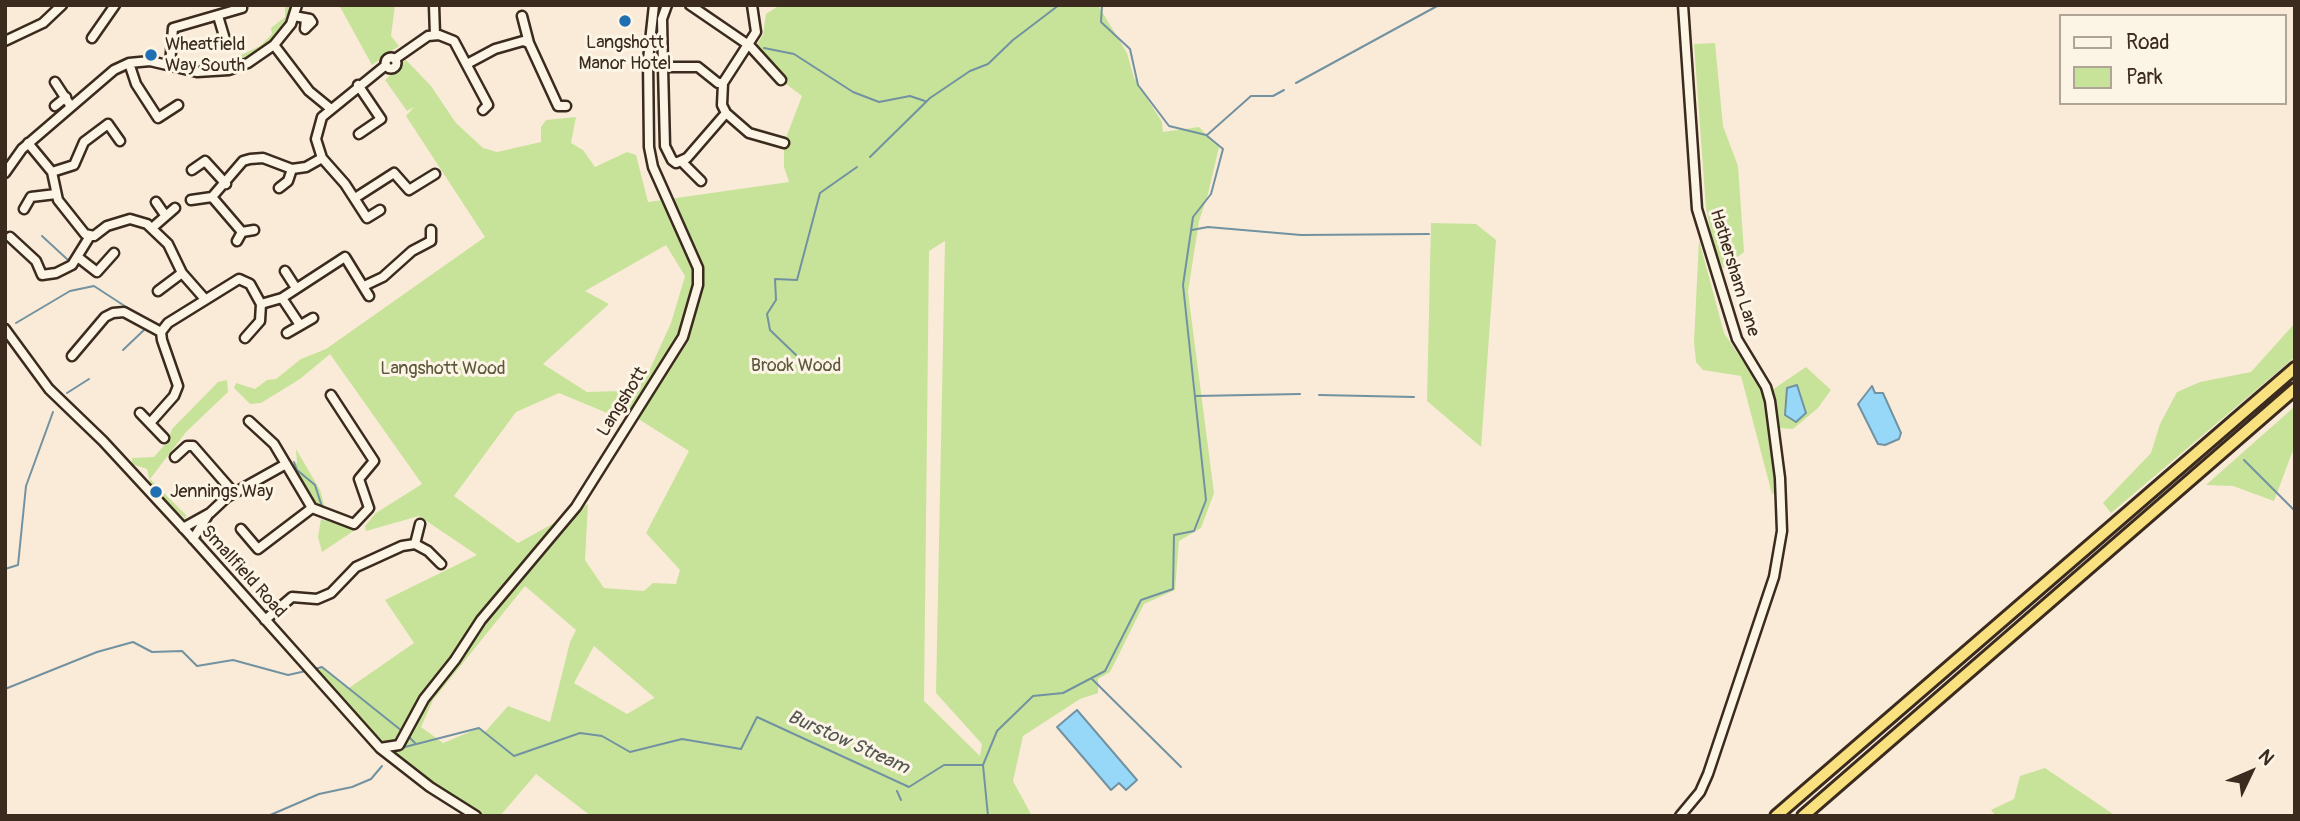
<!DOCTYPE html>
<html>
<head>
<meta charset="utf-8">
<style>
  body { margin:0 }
  #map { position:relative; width:2300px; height:821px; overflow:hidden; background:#faebd8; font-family:Pangolin,sans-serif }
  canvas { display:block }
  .frame { position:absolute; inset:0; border:7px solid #3b2a1e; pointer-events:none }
  .legend { position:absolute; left:2059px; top:14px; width:228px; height:91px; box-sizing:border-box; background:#fcf5e5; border:2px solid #afa495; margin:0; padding:9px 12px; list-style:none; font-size:21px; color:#3b2a1e }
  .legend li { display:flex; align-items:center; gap:14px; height:35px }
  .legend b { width:35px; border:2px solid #afa495 }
  .north { position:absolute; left:2216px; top:737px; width:70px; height:70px; -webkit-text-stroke:5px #fcf5e5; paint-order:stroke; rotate:46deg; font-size:19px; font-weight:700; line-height:28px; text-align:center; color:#3b2a1e }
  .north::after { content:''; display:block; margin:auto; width:24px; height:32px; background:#3b2a1e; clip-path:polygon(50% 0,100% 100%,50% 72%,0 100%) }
</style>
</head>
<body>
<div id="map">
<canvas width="2300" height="821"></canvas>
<div class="frame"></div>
<ul class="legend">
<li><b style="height:9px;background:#fcf5e5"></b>Road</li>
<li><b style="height:19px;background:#c7e39a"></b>Park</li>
</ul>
<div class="north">N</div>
</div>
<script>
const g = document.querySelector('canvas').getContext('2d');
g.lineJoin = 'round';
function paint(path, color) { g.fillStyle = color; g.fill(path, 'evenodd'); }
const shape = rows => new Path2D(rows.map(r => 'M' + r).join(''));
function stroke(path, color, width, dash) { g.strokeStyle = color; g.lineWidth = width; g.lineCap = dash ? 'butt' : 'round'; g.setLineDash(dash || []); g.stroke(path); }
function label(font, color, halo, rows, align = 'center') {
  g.font = font + ' Pangolin,sans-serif'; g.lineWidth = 6; g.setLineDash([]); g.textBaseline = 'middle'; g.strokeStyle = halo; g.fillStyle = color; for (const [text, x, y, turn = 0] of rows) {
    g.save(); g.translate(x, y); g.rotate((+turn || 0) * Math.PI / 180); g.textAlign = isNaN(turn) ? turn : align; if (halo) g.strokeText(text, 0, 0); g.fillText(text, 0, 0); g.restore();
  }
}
paint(shape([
  [285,5,293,5,287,25,278,38,246,60,220,69,183,64,182,61,190,60,222,64,260,46,272,34,271,28,285,17],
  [339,5,395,5,391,36,399,46,372,65],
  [780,5,1098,5,1127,53,1134,78,1162,122,1163,132,1199,127,1219,147,1208,194,1199,221,1188,292,1214,493,1201,528,1179,541,1175,590,1144,604,1110,672,1098,679,1098,693,1080,699,1023,736,1013,781,1032,816,591,816,536,774,500,816,476,816,380,748,314,675,322,667,349,688,414,643,385,600,477,555,419,516,366,531,365,526,376,513,422,484,330,354,300,379,261,403,250,404,234,388,236,383,255,389,267,380,276,379,301,359,326,349,485,237,406,116,414,107,407,111,385,80,406,60,431,86,456,123,483,148,497,152,541,142,541,127,546,120,576,117,571,143,583,150,595,167,627,152,636,155,648,202,789,182,784,167,784,143,802,96,781,80,753,50,763,35,766,14],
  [945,241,936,693,982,744,980,756,924,701,929,251],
  [666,245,685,276,671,323,645,380,620,391,587,392,543,364,609,304,585,291],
  [559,393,612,415,629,413,689,451,646,533,680,570,676,584,653,583,644,591,604,588,585,560,588,504,518,543,454,496,516,412],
  [525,586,576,630,570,642,550,722,508,706,485,732,479,728,443,743,421,727,433,700],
  [594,646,655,698,654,698,627,714,574,683],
  [1715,43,1723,126,1738,166,1744,252,1723,268,1714,248,1706,208,1694,44],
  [1431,223,1476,224,1496,240,1481,447,1427,401],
  [1699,240,1724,333,1762,390,1776,493,1772,494,1741,376,1703,370,1696,362,1694,342],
  [2295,323,2295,357,2111,513,2103,503,2151,453,2160,424,2177,392,2200,382,2251,372],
  [1806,367,1831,390,1818,408,1793,429,1779,428,1772,390],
  [227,380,228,392,186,432,150,479,186,515,186,519,152,490,147,469,132,464,132,458,154,457,167,442,172,429,218,382],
  [2293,408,2295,445,2274,501,2233,486,2206,485],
  [296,449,320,490,325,508,314,501,288,459,287,456,293,464,297,463],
  [321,519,355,530,322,552,318,537],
  [2045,768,2116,816,1996,816,1991,810,2014,799,2020,776]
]), '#c7e39a');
const water = shape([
  [1797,385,1806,413,1796,422,1785,415,1787,388,1797,385],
  [1872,386,1875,393,1883,393,1901,433,1899,439,1885,445,1878,444,1858,404,1872,386],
  [1077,710,1137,780,1126,790,1119,783,1111,790,1057,727,1077,710]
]);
paint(water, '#97d8f9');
stroke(water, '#7292a1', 2);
stroke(shape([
  [764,48,794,54,853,92,879,102,910,96,925,101],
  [1296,83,1439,5],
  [1207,135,1251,96,1273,96,1284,90],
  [870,157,930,98,970,71,988,64,1013,40,1059,5],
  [1192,230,1208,227,1301,235,1429,234],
  [42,236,68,260],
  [16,323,70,291,94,286,140,316],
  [123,350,145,329],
  [796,355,770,330,767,314,776,300,775,279,797,280,820,193,857,167],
  [67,393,89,379],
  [1319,395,1414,397],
  [1196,396,1300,394],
  [2244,460,2295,511],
  [294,462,297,470,315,485,323,510],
  [5,569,18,565,26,486,53,412],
  [315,669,322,667,402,731],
  [1092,679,1181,767],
  [5,689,97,652,133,642,152,652,182,651,197,666,233,660,288,675,306,671],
  [407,735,415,743],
  [397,749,479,728,514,756,580,733,602,736,630,752,682,739,741,749,757,717,909,787,944,765,982,765],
  [897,791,901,800],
  [268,816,319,794,352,787,371,779,382,766],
  [988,816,983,765,997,731,1033,696,1063,693,1105,671,1141,600,1173,589,1174,535,1194,531,1206,500,1183,285,1193,217,1211,194,1223,149,1206,135,1169,126,1138,85,1130,49,1101,22,1102,5]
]), '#7292a1', 2);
const minor = shape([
  [434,5,435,35],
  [690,5,750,46,781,80],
  [752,5,756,32,723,83,722,105,726,113,749,133,784,143],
  [218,16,227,46],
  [294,16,310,19,312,22,305,29,306,19],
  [522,16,529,43],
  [92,38,115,5],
  [5,41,43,23,62,5],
  [274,45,309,91,331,109],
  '385.5 63a5.5 5.5 0 1 1 11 0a5.5 5.5 0 1 1-11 0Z',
  [395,59,428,36,439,35,454,41,488,105,483,110],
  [129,63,136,84,158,118,178,105],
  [170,64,173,28,242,8],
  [467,64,495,49,523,41,529,43,558,106,566,106],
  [663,67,662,19,667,5],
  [55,82,70,105],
  [723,83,718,83,698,67,663,67,665,146,672,160,676,163,687,158,726,113],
  [358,85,381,119,359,134],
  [55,106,66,97],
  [28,143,52,172,58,200,85,234,94,236,107,226,130,219,147,224,168,244,182,273,204,298],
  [682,162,701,181],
  [192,170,205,161,226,184],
  [52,172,74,165,84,142,108,124,120,141],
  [5,173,22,149,114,70,129,63,150,61,197,72,229,70,248,63,274,45,291,24,297,5],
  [279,188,288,181,292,169],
  [212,197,243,161,250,159,263,158,292,169,306,167,322,158],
  [212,197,242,232],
  [355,198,394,173,409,190,435,174],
  [191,200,212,197],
  [156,202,165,215],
  [24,209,31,197,56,194],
  [380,210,367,218,345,184,322,158,316,139,322,117,386,65],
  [152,228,175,208],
  [10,237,36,261,42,275,56,273,72,265,90,236],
  [237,241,242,232,254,230],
  [79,258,97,272,114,253],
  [285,271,296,288],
  [364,286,383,277,412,251,431,241,431,230],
  [158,291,182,273],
  [282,298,300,325],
  [261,304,282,298,345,257,369,296],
  [5,329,49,389,103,441,188,533,380,748,430,787,476,816],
  [287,333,313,318],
  [72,356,105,317,113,313,124,312,161,332],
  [140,413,164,438],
  [249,421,274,444,312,508,354,524,369,508,359,479,374,461,331,395],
  [150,423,174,396,178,386,162,340,161,332,168,323,239,279,250,284,261,304,260,321,245,338],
  [175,457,187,446,193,446,234,493],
  [183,528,210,513,227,497,286,464],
  [241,529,258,549,312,508],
  [193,539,208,515],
  [415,544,420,524],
  [265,620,292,597,317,599,331,593,356,567,402,546,415,544,428,551,441,564],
  [380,748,399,745,424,699,455,660,481,620,576,507,683,337,698,285,698,268,653,167,649,147,648,60,654,5],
  [1680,816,1700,792,1708,774,1774,577,1782,531,1780,478,1770,401,1766,387,1737,339,1697,209,1683,5]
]);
const highway = shape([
  [1776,816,2295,368],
  [1803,816,2295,389]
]);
stroke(minor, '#3b2a1e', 13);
stroke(highway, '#3b2a1e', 16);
stroke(minor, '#fcf5e5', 8);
stroke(highway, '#fae180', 10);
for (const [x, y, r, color] of [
  [625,21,7,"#1f6fb2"],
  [151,55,7,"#1f6fb2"],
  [156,492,7,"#1f6fb2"]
]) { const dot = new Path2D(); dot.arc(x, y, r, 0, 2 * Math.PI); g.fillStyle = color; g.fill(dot); stroke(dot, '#fcf5e5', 2.5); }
label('18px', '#3b2a1e', '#fcf5e5', [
  ["Langshott",625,43,"center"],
  ["Manor Hotel",625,64,"center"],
  ["Wheatfield",165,45],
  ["Way South",165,66],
  ["Jennings Way",170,492]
], 'left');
label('18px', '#3b2a1e', '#fcf5e5', [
  ["Hathersham Lane",1734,273,73],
  ["Langshott",623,402,-58],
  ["Smallfield Road",243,572,48]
]);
label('18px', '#5e583d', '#fcf5e5', [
  ["Brook Wood",796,366],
  ["Langshott Wood",443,369]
]);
label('italic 19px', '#525655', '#fcf5e5', [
  ["Burstow Stream",848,743,24]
]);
</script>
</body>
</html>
